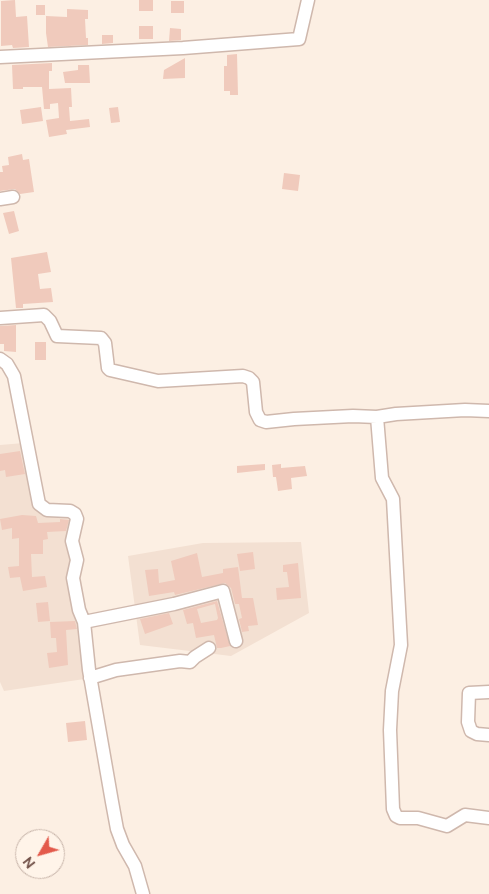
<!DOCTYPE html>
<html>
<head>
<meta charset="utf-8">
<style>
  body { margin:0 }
  #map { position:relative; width:489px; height:894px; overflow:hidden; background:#fcefe3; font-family:Ubuntu,sans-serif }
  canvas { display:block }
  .north { position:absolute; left:15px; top:829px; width:50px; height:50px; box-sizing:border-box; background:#fff4e9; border:1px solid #c7b4a9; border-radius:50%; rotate:232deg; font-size:14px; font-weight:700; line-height:20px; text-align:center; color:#73534a }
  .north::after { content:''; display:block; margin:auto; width:18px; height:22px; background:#e35a4b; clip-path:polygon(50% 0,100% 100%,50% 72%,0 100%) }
</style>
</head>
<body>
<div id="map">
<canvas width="489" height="894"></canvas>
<div class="north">N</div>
</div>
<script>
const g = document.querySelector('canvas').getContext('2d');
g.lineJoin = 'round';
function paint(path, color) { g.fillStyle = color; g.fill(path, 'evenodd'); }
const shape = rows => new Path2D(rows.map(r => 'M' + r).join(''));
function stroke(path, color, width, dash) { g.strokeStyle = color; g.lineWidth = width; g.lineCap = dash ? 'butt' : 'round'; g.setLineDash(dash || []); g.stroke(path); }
paint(shape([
  [24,443,43,504,69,509,78,532,74,580,91,678,4,691,0,682,0,445],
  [301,542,309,613,231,656,140,645,128,556,203,543]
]), '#f3e0d2');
paint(shape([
  [15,0,16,17,27,16,29,47,13,48,12,45,1,46,1,1],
  [139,0,153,0,153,11,139,11],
  [171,1,184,1,184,13,171,13],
  [36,5,45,5,45,15,36,15],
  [67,9,88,10,88,19,85,19,86,38,88,38,88,45,48,47,46,33,46,16,67,17],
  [139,26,153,26,153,39,139,39],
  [170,28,181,29,181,40,169,41],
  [102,35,113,35,113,43,102,44],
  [237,54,238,95,230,95,230,91,224,91,224,66,227,66,227,55],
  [185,58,185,78,163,79,164,70],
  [52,63,52,71,49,71,49,89,71,88,72,107,69,107,70,121,89,119,90,127,66,130,67,134,49,137,46,120,59,118,58,103,50,104,50,109,44,109,42,87,23,87,23,89,13,89,12,65],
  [78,65,89,65,90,83,65,83,63,72,78,70],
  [41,107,43,121,22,124,20,110],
  [118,107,120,122,111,123,109,108],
  [22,154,23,160,29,159,34,192,20,194,15,189,0,191,0,172,3,172,2,166,9,165,8,157],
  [284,173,300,175,298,191,282,189],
  [14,211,19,231,9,234,3,213],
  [47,252,51,272,38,274,40,289,51,288,53,302,23,304,23,308,16,308,11,258],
  [16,325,16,352,4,351,4,344,0,344,0,326],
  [35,342,46,342,46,360,35,360],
  [20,451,25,474,6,477,5,470,0,471,0,454],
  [265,464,265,470,237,473,237,466],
  [281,464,281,468,305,466,307,476,291,478,292,489,278,491,276,477,273,477,272,465],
  [22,515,36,516,38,523,60,522,60,519,69,520,66,531,47,532,48,539,43,540,43,554,31,554,32,577,45,576,47,587,23,591,20,577,10,578,8,567,19,566,19,538,12,539,12,528,2,530,0,519],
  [253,552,255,569,240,571,237,554],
  [197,553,202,577,223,573,223,569,238,567,242,598,253,598,258,625,248,626,249,631,242,632,239,619,242,618,239,604,235,604,231,588,225,583,175,595,174,592,149,596,145,570,158,569,159,583,175,580,171,561],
  [298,563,301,598,277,600,276,588,289,587,287,572,283,572,283,565],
  [217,601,230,646,221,648,217,648,214,635,196,638,193,623,187,624,183,610],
  [215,604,218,618,217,620,201,623,197,609],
  [48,602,50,621,38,622,36,603],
  [169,613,173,624,145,634,140,619],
  [75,621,77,629,66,630,68,665,49,668,47,653,57,652,56,638,51,638,50,622],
  [85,721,87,740,68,742,66,723]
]), '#f0cabc');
const minor = shape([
  [0,57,183,48,299,39,308,0],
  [0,199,13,197],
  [0,318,44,315,50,321,57,336,101,338,105,343,108,368,110,370,158,381,243,376,249,378,253,382,256,412,260,420,266,422,294,419,353,416,377,417,396,414,465,410,489,411],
  [0,359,7,364,14,376,39,504,47,510,70,511,75,514,77,519,72,541,77,560,73,578,79,610,84,622,89,670,112,802,117,829,123,845,135,866,143,894],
  [377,417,382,478,393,499,401,645,392,691,390,730,393,809,396,816,400,818,418,818,447,826,465,815,489,818],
  [84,622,174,604,223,591,236,641],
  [90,678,116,670,180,661,190,662,195,657,209,648],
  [489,692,469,693,468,722,471,731,477,734,489,735]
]);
stroke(minor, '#cfb8ad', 15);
stroke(minor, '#fff', 12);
</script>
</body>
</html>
